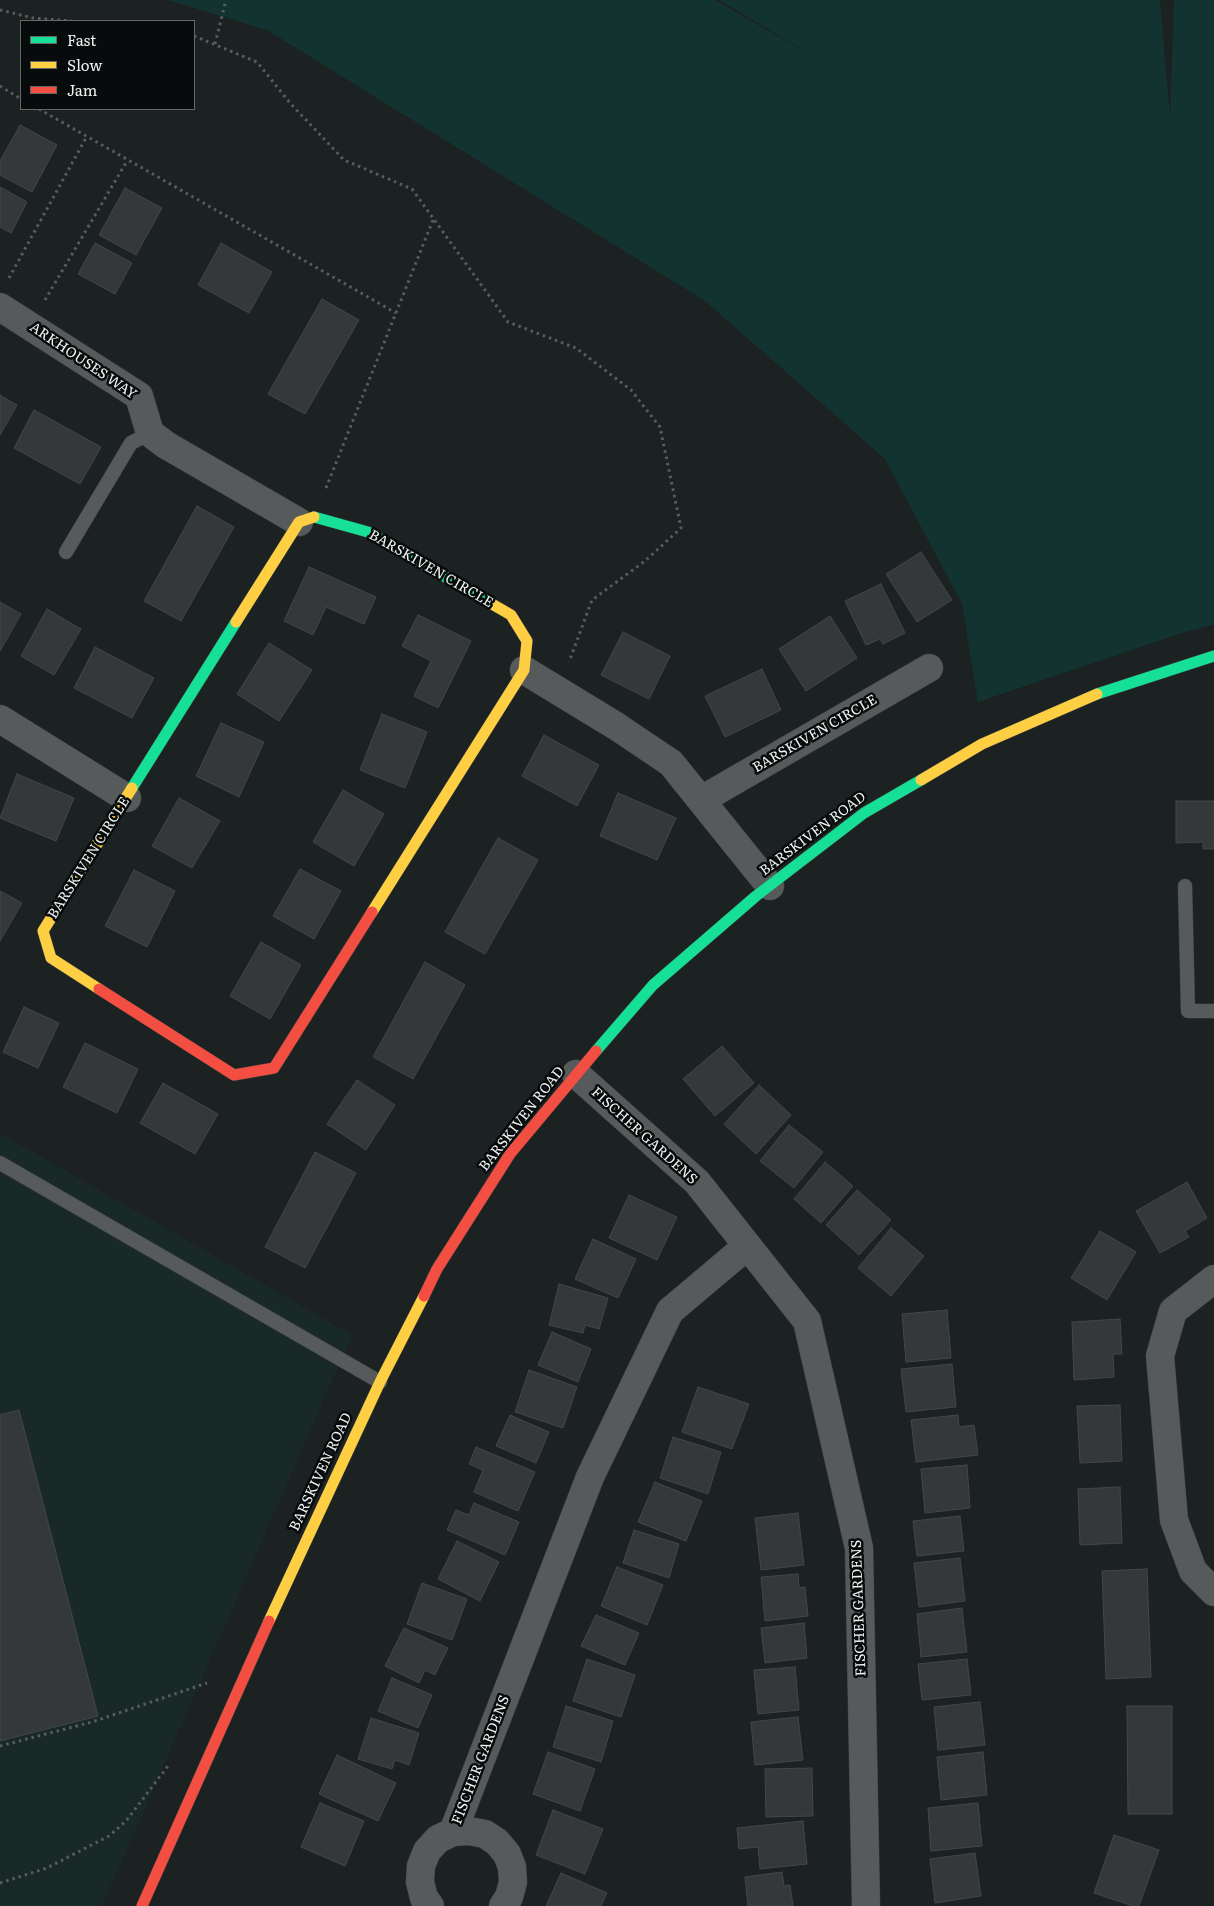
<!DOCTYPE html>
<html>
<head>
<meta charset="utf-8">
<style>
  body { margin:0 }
  #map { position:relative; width:1214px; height:1906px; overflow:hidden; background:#1c2121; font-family:Literata,serif }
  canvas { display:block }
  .legend { position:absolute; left:20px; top:20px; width:175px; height:90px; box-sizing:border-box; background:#080b0b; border:1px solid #646867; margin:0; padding:6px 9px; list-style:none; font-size:15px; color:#edf3f2 }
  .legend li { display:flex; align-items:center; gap:10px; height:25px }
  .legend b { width:25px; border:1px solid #646867 }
</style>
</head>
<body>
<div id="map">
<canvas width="1214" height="1906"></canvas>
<ul class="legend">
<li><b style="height:6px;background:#16e098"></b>Fast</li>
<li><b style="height:6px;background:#ffcf43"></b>Slow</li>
<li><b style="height:6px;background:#f24e42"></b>Jam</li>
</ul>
</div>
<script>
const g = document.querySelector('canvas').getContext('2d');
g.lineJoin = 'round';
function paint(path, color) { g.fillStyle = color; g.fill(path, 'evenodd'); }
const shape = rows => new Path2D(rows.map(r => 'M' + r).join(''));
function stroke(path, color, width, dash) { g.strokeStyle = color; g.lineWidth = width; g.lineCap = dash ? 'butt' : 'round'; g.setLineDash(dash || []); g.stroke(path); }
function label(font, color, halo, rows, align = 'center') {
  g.font = font + ' Literata,serif'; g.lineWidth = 5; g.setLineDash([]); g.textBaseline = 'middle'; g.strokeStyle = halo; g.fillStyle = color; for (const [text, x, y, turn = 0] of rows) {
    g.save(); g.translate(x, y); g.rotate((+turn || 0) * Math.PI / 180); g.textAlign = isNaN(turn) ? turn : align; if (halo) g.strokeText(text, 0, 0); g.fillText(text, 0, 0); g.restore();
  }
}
paint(shape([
  [0,1133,352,1335,102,1906,0,1906]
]), '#192927');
paint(shape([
  [168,0,715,0,827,64,719,0,1160,0,1170,117,1174,0,1214,0,1214,625,1185,632,978,702,962,604,885,459,705,301,267,30]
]), '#133331');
const building = shape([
  [20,125,57,145,32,192,0,175,0,161,20,125],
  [0,187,27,202,11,233,0,227,0,187],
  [125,188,162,208,136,255,99,235,125,188],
  [95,243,132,263,115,294,78,274,95,243],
  [221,243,272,272,249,313,198,285,221,243],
  [322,299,359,320,305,414,268,394,322,299],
  [0,395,17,405,0,435,0,395],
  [34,410,101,447,80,484,14,448,34,410],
  [197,506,234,527,181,621,144,601,197,506],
  [921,552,952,600,917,622,886,574,921,552],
  [309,567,376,597,364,624,326,607,313,635,284,621,309,567],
  [881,584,905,633,883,644,880,639,866,645,845,601,881,584],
  [0,602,21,614,0,651,0,602],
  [47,609,81,629,54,675,21,656,47,609],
  [418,615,471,641,438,708,414,696,431,661,402,646,418,615],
  [830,616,857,658,806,691,779,649,830,616],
  [623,632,670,656,649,699,601,675,623,632],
  [269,643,312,670,279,721,237,694,269,643],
  [95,647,154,678,132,718,74,688,95,647],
  [762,669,781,710,725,737,705,696,762,669],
  [382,714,427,732,405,788,360,770,382,714],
  [221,723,264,742,239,797,196,776,221,723],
  [544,735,599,765,577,806,522,776,544,735],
  [17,774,74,798,56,841,0,818,17,774],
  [343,790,384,814,354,866,313,842,343,790],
  [618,793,676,818,657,860,600,836,618,793],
  [179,798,220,821,192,868,152,846,179,798],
  [1176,801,1214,801,1214,849,1203,849,1203,842,1176,843,1176,801],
  [498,838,538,860,485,954,445,932,498,838],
  [300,869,341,891,314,939,273,916,300,869],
  [134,870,175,891,147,947,105,926,134,870],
  [0,891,22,903,0,941,0,891],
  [261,942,301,965,270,1019,230,996,261,942],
  [425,962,465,985,413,1079,373,1057,425,962],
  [24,1007,59,1023,38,1068,3,1052,24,1007],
  [85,1043,138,1069,117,1113,63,1087,85,1043],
  [722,1046,754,1083,715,1116,683,1079,722,1046],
  [357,1080,395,1105,366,1150,327,1124,357,1080],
  [163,1083,218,1114,195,1154,140,1123,163,1083],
  [759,1085,791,1115,756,1154,724,1124,759,1085],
  [789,1125,823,1152,794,1188,760,1161,789,1125],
  [315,1152,356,1173,305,1268,265,1247,315,1152],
  [825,1162,853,1186,821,1223,794,1199,825,1162],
  [1187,1182,1207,1218,1185,1231,1189,1237,1160,1253,1136,1211,1187,1182],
  [857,1190,891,1220,859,1255,826,1225,857,1190],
  [629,1195,677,1217,657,1260,609,1238,629,1195],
  [891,1228,924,1256,891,1296,858,1268,891,1228],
  [1100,1231,1136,1252,1107,1300,1071,1278,1100,1231],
  [593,1239,636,1259,618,1298,575,1279,593,1239],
  [559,1284,608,1298,599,1329,585,1325,583,1333,549,1325,559,1284],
  [947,1310,951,1358,906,1362,902,1314,947,1310],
  [1120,1319,1122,1354,1113,1354,1114,1377,1074,1380,1072,1322,1120,1319],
  [552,1332,591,1349,578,1382,538,1365,552,1332],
  [952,1364,956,1407,906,1412,901,1369,952,1364],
  [529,1370,577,1387,563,1428,515,1412,529,1370],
  [698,1387,749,1404,732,1449,682,1432,698,1387],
  [1120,1405,1122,1461,1080,1463,1077,1406,1120,1405],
  [19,1410,98,1716,0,1741,0,1415,19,1410],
  [510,1415,549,1432,536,1463,496,1446,510,1415],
  [958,1415,959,1427,974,1425,978,1455,916,1462,911,1420,958,1415],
  [673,1437,721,1452,708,1494,660,1478,673,1437],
  [476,1447,535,1472,518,1511,474,1492,483,1470,469,1464,476,1447],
  [967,1465,970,1508,925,1513,921,1469,967,1465],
  [655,1482,702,1501,686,1541,638,1522,655,1482],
  [1120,1487,1122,1543,1080,1545,1078,1489,1120,1487],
  [474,1503,519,1522,505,1555,447,1530,456,1510,469,1515,474,1503],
  [798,1513,804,1565,761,1570,755,1518,798,1513],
  [960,1516,964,1551,917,1556,913,1521,960,1516],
  [634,1530,679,1544,669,1578,623,1563,634,1530],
  [457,1541,499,1562,480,1601,438,1579,457,1541],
  [960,1558,965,1601,919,1607,914,1563,960,1558],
  [617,1567,663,1585,647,1625,601,1606,617,1567],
  [1147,1569,1151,1677,1106,1679,1102,1571,1147,1569],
  [798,1574,799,1588,805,1587,808,1616,765,1621,761,1577,798,1574],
  [422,1583,467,1599,452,1640,407,1624,422,1583],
  [962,1608,967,1652,921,1657,917,1614,962,1608],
  [596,1615,639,1633,625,1665,581,1646,596,1615],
  [804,1623,807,1658,765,1663,761,1628,804,1623],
  [404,1628,448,1648,435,1675,425,1670,419,1683,385,1666,404,1628],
  [587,1659,635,1675,621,1717,573,1701,587,1659],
  [967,1659,971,1695,922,1700,918,1664,967,1659],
  [795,1667,799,1710,758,1714,754,1670,795,1667],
  [392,1678,432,1695,418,1728,378,1711,392,1678],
  [980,1702,985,1745,938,1750,934,1707,980,1702],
  [566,1706,613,1721,601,1762,553,1747,566,1706],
  [1127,1706,1172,1706,1172,1814,1128,1814,1127,1706],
  [798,1717,803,1760,755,1765,751,1722,798,1717],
  [371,1718,419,1733,409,1765,395,1760,392,1769,358,1759,371,1718],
  [548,1752,595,1769,580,1811,533,1794,548,1752],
  [983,1752,987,1795,941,1800,937,1757,983,1752],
  [337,1755,396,1783,378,1821,319,1794,337,1755],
  [812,1768,813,1816,766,1817,765,1769,812,1768],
  [320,1803,364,1821,345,1866,301,1847,320,1803],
  [978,1803,982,1846,931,1851,928,1808,978,1803],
  [553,1810,603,1829,585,1874,536,1855,553,1810],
  [803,1821,807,1864,760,1869,758,1847,739,1849,737,1828,803,1821],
  [1114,1835,1159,1850,1139,1906,1133,1906,1094,1893,1114,1835],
  [975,1853,981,1896,935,1903,930,1859,975,1853],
  [782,1872,784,1886,790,1885,793,1906,748,1906,745,1877,782,1872],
  [561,1873,607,1893,601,1906,546,1906,561,1873]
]);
paint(building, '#343838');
stroke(building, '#434747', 1);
const lane = shape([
  [66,552,131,443,150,433],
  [1185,886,1188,1011,1214,1011],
  [0,1163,380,1382]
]);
const street = shape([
  [0,307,139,396,150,433,166,445,299,522],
  [524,670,616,726,671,763,770,886],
  [0,719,127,798],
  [701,800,929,668],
  [576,1074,697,1182,807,1321,859,1548,866,1906],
  [1214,1279,1173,1311,1160,1356,1174,1520,1193,1571,1214,1592],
  [453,1832,590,1477,670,1311,747,1246],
  [430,1906,424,1898,420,1882,421,1866,427,1851,438,1839,453,1832,469,1831,485,1834,497,1842,507,1854,512,1867,513,1882,509,1897,503,1906]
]);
const fast = shape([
  [314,517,368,532,492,604],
  [1097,694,1214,656],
  [132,788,236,622],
  [596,1051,653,985,756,896,864,813,921,780]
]);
const slow = shape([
  [236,622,299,522,314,517],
  [921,780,982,744,1097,694],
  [372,912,524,670,527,641,511,615,492,604],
  [99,989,51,958,43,931,132,788],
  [269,1621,380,1382,424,1296]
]);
const jam = shape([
  [99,989,234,1075,274,1068,372,912],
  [424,1296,437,1269,510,1154,596,1051],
  [142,1906,269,1621]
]);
stroke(lane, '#383c3c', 15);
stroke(street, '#383c3c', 29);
stroke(fast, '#383c3c', 12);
stroke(slow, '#383c3c', 12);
stroke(jam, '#383c3c', 12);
stroke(shape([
  [0,10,33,18,72,21],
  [194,36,257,62,290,103,344,160,412,189,508,322,576,348,631,390,660,427,681,528,645,561,592,600,569,662],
  [215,44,226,0],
  [0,86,21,99],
  [39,109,396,313],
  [9,278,87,136],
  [45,300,127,161],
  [326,488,433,220],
  [0,1746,92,1722,207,1683],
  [0,1883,47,1868,109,1836,126,1821,168,1766]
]), '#595d5d', 3, [2.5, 4]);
stroke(lane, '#575a5a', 14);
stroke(street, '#575a5a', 28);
stroke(fast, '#16e098', 11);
stroke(slow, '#ffcf43', 11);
stroke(jam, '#f24e42', 11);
label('14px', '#edf3f2', '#080b0b', [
  ["ARKHOUSES WAY",83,361,34],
  ["BARSKIVEN CIRCLE",431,569,30],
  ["BARSKIVEN CIRCLE",815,734,-30],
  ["BARSKIVEN ROAD",813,834,-37],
  ["BARSKIVEN CIRCLE",89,858,-58],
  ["BARSKIVEN ROAD",522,1119,-52],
  ["FISCHER GARDENS",644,1136,42],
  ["BARSKIVEN ROAD",321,1472,-65],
  ["FISCHER GARDENS",859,1608,-92],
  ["FISCHER GARDENS",481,1760,-69]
]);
</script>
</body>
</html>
